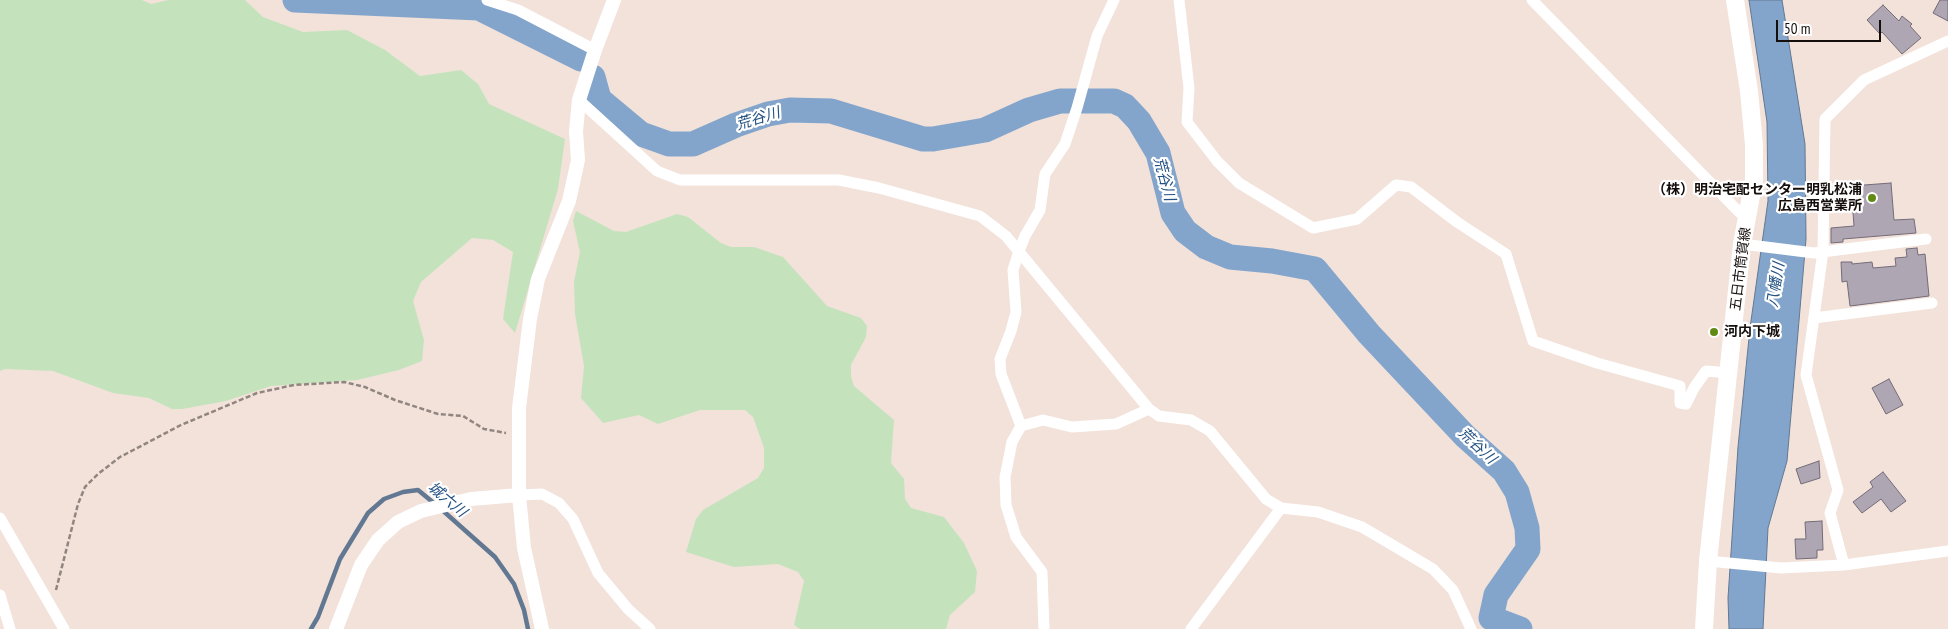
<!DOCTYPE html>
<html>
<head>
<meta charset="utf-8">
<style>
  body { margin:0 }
  #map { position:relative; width:1948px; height:629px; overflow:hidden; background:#f2e2da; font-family:"PT Sans Narrow",sans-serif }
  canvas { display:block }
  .scale { position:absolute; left:1776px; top:20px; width:105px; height:22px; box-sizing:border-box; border:2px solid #140e0c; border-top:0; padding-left:6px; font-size:15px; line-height:18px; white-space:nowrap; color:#140e0c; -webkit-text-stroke:4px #fff; paint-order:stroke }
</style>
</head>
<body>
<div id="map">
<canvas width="1948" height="629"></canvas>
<div class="scale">50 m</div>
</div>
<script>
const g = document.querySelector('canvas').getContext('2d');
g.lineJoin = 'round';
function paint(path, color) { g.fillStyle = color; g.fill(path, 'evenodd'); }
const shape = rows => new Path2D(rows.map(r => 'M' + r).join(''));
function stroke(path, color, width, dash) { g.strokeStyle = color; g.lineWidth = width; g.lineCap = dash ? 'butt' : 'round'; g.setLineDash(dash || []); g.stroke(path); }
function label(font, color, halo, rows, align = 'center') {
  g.font = font + ' "PT Sans Narrow","Noto Sans JP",sans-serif'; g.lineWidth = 4.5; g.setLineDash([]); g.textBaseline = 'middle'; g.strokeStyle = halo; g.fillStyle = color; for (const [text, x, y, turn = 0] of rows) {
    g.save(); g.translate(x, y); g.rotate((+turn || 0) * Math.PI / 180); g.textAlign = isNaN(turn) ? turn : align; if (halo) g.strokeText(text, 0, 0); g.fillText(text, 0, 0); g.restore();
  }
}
paint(shape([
  [0,0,142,0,151,4,168,0,245,0,263,17,303,32,347,30,385,50,420,76,461,70,478,84,489,104,565,139,558,189,515,333,503,319,513,252,493,240,472,238,421,282,413,301,424,340,422,361,399,370,357,380,271,386,226,401,182,409,172,409,149,398,113,393,53,371,5,369,0,371],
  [576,211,614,231,626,232,677,214,688,217,721,243,731,247,754,247,783,257,827,306,861,318,867,326,866,337,851,365,851,376,854,386,894,420,891,463,904,479,905,499,911,508,944,517,964,543,977,571,975,592,950,615,946,629,800,629,794,625,804,581,798,572,778,564,734,567,686,552,696,519,703,510,758,478,764,468,764,448,753,417,745,410,700,410,658,424,639,415,603,423,581,398,584,366,575,314,574,282,580,252,573,221]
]), '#c4e3bd');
const water = shape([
  [1749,0,1782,0,1805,144,1806,239,1787,461,1768,528,1763,629,1729,629,1728,598,1738,447,1750,328,1768,201,1767,122,1749,0]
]);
paint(water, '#84a5cb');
stroke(water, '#627892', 1);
stroke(shape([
  [441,509,495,557,514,584,524,610,528,629],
  [311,629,318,617,340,559,368,513,384,499,403,492,418,490,435,504]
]), '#627892', 4.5);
stroke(shape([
  [295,0,479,8,581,59],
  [593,77,599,99,641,134,669,144,693,144,736,125,768,114,790,110,831,111,923,139,933,139,985,130,1029,110,1060,101,1114,101,1125,106,1139,121,1158,153,1173,213,1185,231,1206,247,1230,257,1272,261,1315,269,1369,334,1465,436,1504,471,1517,492,1527,528,1528,549,1496,595,1491,618,1520,629]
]), '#84a5cb', 25);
const building = shape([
  [1940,0,1948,0,1948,21,1933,13,1940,0],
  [1883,5,1899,21,1902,16,1912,24,1910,26,1921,38,1902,54,1882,32,1880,34,1867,20,1883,5],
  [1891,183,1894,220,1914,219,1916,233,1843,239,1843,242,1831,243,1831,228,1854,226,1851,186,1891,183],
  [1917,248,1918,255,1925,254,1929,296,1850,306,1847,281,1842,282,1841,262,1852,262,1852,264,1872,262,1873,268,1896,266,1895,258,1907,257,1906,249,1917,248],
  [1889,379,1903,405,1886,414,1872,388,1889,379],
  [1819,461,1820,478,1801,484,1796,469,1819,461],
  [1883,472,1906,501,1891,512,1881,499,1862,513,1853,502,1873,487,1870,482,1883,472],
  [1822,521,1823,550,1817,550,1817,558,1796,559,1795,539,1806,539,1805,522,1822,521]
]);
paint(building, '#afa6b3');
stroke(building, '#736b77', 1);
stroke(shape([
  [56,590,78,504,85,487,98,474,120,457,181,425,257,393,294,385,344,382,365,387,395,400,438,414,463,416,484,429,506,433]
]), '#918580', 2.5, [5, 2.5]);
stroke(shape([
  [487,0,518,10,595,50],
  [1179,0,1189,88,1187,122,1217,161,1239,183,1313,228,1357,219,1396,185,1411,187,1457,222,1506,254,1533,341,1597,363,1680,386,1680,403,1686,404,1694,388,1706,371,1729,373],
  [1532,0,1739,212,1748,216],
  [579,100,657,171,680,180,839,180,879,188,980,216,1006,236,1149,409,1159,416,1191,420,1210,431,1266,499,1281,508,1318,512,1362,527,1433,569,1453,590,1471,629],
  [1742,244,1814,253,1926,239],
  [1814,318,1932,303],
  [1021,426,1043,420,1072,427,1116,424,1149,409],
  [519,495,542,494,559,503,573,519,598,573,628,609,650,629],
  [0,518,64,629],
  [1708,561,1781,568,1844,565,1948,551],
  [1844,565,1830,513,1838,490,1806,375,1823,251,1825,119,1864,80,1948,41],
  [0,595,10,629],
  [1044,629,1042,572,1016,537,1006,505,1005,477,1012,442,1021,426,1001,374,1000,359,1011,331,1016,312,1013,270,1019,251,1025,236,1040,210,1045,174,1065,144,1077,108,1097,36,1114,0],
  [1191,629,1281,508]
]), '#fff', 11);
stroke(shape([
  [336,629,361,565,378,540,398,522,421,511,471,499,519,495],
  [542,629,524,548,519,495,519,408,530,319,538,279,569,201,578,160,576,131,579,100,595,50,614,0]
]), '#fff', 14);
stroke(shape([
  [1704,629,1708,561,1742,244,1754,180,1754,145,1749,91,1735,0]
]), '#fff', 18);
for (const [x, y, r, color] of [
  [1872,198,5,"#628913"],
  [1714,332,5,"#628913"]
]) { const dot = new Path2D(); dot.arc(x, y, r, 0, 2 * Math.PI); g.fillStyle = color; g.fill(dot); stroke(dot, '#fff', 2); }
label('bold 14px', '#140e0c', '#fff', [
  ["（株）明治宅配センター明乳松浦",1862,190],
  ["広島西営業所",1862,206],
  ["河内下城",1724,332,"left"]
], 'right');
label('14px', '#140e0c', '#fff', [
  ["五日市筒賀線",1741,269,-83]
]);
label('italic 15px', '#245283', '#fff', [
  ["荒谷川",758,119,-17],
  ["荒谷川",1164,179,75],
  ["八幡川",1776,285,-81],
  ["荒谷川",1477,446,43],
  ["城六川",447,500,40]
]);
</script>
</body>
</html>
